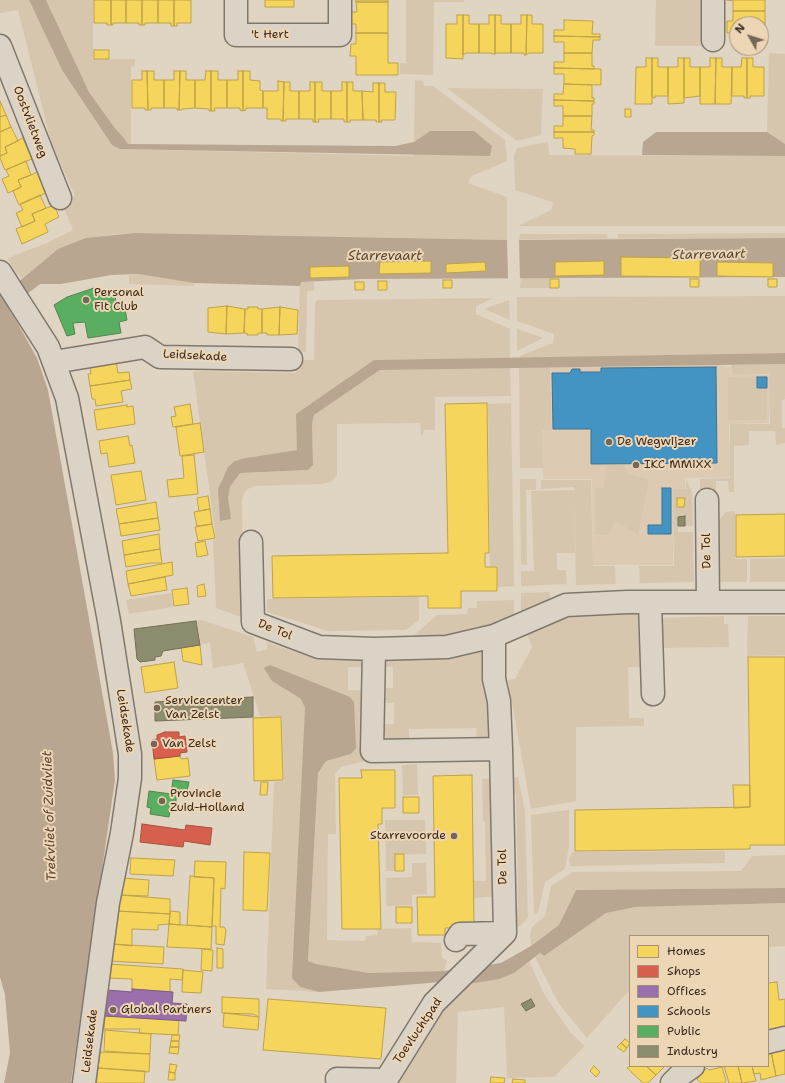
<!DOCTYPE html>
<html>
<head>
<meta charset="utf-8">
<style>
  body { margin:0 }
  #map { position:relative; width:785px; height:1083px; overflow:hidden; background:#e0d4c3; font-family:"Shantell Sans",sans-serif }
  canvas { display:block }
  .legend { position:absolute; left:629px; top:935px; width:140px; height:132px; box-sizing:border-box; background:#edd6b6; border:1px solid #a69179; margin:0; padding:5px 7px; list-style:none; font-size:12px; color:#3b2a1e }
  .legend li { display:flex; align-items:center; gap:8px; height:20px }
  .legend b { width:20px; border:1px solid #a69179 }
  .north { position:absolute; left:729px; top:16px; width:40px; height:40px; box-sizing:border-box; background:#edd6b6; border:1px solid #a69179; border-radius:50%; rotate:309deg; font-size:11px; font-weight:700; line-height:16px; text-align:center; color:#3b2a1e }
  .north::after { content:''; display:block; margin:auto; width:14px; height:18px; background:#756658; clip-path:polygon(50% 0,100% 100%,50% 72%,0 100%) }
</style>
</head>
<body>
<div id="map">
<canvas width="785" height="1083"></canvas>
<ul class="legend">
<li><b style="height:11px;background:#f6d55c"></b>Homes</li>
<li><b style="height:11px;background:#d6604d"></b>Shops</li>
<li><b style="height:11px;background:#9970ab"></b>Offices</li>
<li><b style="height:11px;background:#4393c3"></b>Schools</li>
<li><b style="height:11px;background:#5aae61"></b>Public</li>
<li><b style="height:11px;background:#8c8c6e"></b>Industry</li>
</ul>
<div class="north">N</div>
</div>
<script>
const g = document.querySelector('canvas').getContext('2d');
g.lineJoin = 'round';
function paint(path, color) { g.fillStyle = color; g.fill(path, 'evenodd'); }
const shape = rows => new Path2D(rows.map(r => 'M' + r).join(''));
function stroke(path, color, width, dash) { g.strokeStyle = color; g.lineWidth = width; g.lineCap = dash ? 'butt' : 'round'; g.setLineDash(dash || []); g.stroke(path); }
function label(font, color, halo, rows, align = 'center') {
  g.font = font + ' "Shantell Sans",sans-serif'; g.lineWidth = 4; g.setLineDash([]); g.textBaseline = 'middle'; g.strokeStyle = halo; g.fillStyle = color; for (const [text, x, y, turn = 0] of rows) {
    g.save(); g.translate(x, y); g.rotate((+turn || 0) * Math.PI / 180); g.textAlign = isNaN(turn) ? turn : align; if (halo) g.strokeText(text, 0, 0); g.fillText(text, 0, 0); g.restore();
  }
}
paint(shape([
  [717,365,730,367,731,375,769,375,769,423,729,424,730,477,685,478,685,489,673,489,673,565,593,565,592,479,543,479,542,430,552,430,551,367]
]), '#dccab2');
paint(shape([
  [0,0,29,0,62,70,112,145,120,149,413,156,430,131,414,142,415,80,423,81,424,86,433,86,505,140,507,161,472,176,468,183,507,197,507,240,135,233,109,235,58,249,22,279,18,274,15,276,8,258,47,243,73,230,62,204,75,196,51,142,18,10,0,13],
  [46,0,93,0,93,59,135,59,134,66,131,67,131,144,128,144,124,138,114,127,89,92],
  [406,0,464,0,464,2,434,2,433,75,400,74,400,63,406,63],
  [656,0,706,0,712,46,655,46],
  [769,53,785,54,785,144,767,132],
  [447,88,543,89,541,135,517,141],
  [548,142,549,155,785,156,785,226,518,226,551,210,554,203,515,190,514,156,517,148],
  [785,233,785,238,519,239,520,234,607,234,608,238,618,238,618,234],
  [138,274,194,283,194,286,129,284,129,275],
  [521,277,549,278,549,288,520,288],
  [300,282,314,282,314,290,307,291,306,352,298,351],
  [785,296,785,353,520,358,520,356,553,343,554,334,517,321,517,297],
  [494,298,476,306,476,314,510,329,510,358,374,360,297,414,297,450,246,458,221,479,230,519,228,497,230,487,240,473,308,470,313,465,312,424,314,415,380,370,510,367,511,396,435,397,435,430,424,430,423,435,421,435,420,423,337,424,337,475,331,482,323,484,254,486,248,489,244,493,242,500,244,618,216,608,213,539,216,539,193,371,296,373,297,360,314,360,315,303,317,300],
  [509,300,510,320,484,309],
  [517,329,543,338,517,351],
  [785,364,785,399,782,400,782,428,785,428,785,443,776,445,775,431,749,431,749,445,734,446,734,492,729,492,728,481,716,481,716,492,700,492,700,479,730,478,730,424,770,424,769,374,732,375,731,365],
  [519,367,550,367,552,430,542,430,543,468,520,468],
  [767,376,767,420,728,420,728,377],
  [511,403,514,586,498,587,497,566,490,566,488,404],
  [606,465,624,465,628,473,649,480,638,534,615,521,609,535,596,535,595,488,604,488],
  [686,478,692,492,693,526,678,526,678,532,693,532,694,582,640,583,639,566,674,566,673,489,686,489],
  [520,479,536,479,536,490,526,490,527,565,521,564],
  [541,480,591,480,593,566,615,566,616,584,576,585,574,487,541,489],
  [574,490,575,553,557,553,557,570,566,570,567,584,521,586,521,571,534,571,531,491],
  [735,511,735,559,747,559,747,582,717,582,718,521,726,512],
  [785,558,785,582,750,582,750,559],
  [550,592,550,599,521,611,521,593],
  [171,593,173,607,129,614,126,600],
  [419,597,419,620,406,630,328,631,267,612,267,599],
  [514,600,514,614,476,630,456,636,411,638,437,615,467,614,468,608,477,608,477,601],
  [579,613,641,613,643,667,628,667,629,718,644,718,644,726,576,727,576,801,531,809,508,680,515,679,532,647,526,632,554,620],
  [724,616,724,624,728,624,729,647,660,648,659,618],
  [748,616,785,616,785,655,747,656],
  [201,620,253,637,257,652,268,649,266,642,316,659,362,660,362,667,348,667,348,690,362,690,364,761,341,767,335,774,336,834,328,834,327,940,365,941,366,936,377,935,378,929,411,928,412,942,441,943,442,958,447,961,444,971,369,973,316,964,308,961,318,773,326,761,351,754,354,702,350,697,270,665,272,681,301,699,305,708,300,987,319,992,266,989,274,782,284,781,282,717,260,716,243,663,213,668,210,643,201,644,197,621],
  [486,650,493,724,489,737,477,742,476,728,416,729,409,729,409,743,394,742,387,739,381,732,380,724,394,724,394,703,380,703,380,688,393,688,393,667,380,666,379,659,459,657],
  [417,764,418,795,403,795,402,765],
  [518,777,525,811,528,918,520,926,510,928,510,910,518,909,516,793,508,792,508,779],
  [497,778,498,896,474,898,474,881,486,881,485,821,483,821,482,779],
  [569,810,569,846,565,869,545,882,538,913,534,915,531,815],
  [385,820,425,820,426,854,395,855,395,871,386,871],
  [725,851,725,863,570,866,569,859,573,852],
  [785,855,785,888,576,890,559,925,531,946,530,936,532,927,545,916,551,886,573,872,741,871,752,856],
  [412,863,426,863,427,894,412,895,412,905,386,906,386,878,412,877],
  [785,903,785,946,768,947,768,936,630,936,630,991,624,996,587,1038,559,1004,535,957,540,953,544,956,606,913,624,909,635,907],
  [529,961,544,994,570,1032,585,1046,554,1077,507,1078,504,1007,458,1012,456,1083,390,1083,460,986]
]), '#d7c6ae');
paint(shape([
  [29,0,46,0,89,92,114,127,124,138,128,144,395,146,414,142,430,131,474,131,492,146,490,156,120,149,112,145,62,70],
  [656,132,767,132,785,144,785,156,642,155,643,142],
  [135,233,507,240,785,238,785,277,362,279,301,282,300,286,194,283,138,274,111,275,61,284,40,284,9,308,37,358,48,390,113,753,115,780,71,1082,76,1083,4,1083,10,1053,5,995,0,977,0,295,22,279,58,249,86,238],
  [785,353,785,364,380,370,314,415,312,424,313,465,308,470,240,473,230,487,228,497,231,519,220,521,218,489,228,467,235,461,246,458,297,450,296,414,374,360],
  [270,665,350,697,354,702,356,748,351,754,326,761,318,773,308,961,316,964,369,973,444,971,501,963,531,946,559,925,576,890,785,888,785,903,635,907,606,913,544,956,540,953,514,973,499,979,468,984,441,982,319,992,300,987,292,978,305,708,301,699,272,681,264,668]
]), '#b8a690');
paint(shape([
  [507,238,519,238,520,279,508,280]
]), '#e0d4c3');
const homes = shape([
  [94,0,111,0,111,25,107,25,107,23,94,23,94,0],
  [111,0,126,0,126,23,113,23,113,25,111,25,111,0],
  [126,0,142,0,142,25,139,25,139,23,126,23,126,0],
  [142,0,158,0,158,23,145,23,145,25,142,25,142,0],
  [158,0,174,0,174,26,171,26,171,23,158,23,158,0],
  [174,0,191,0,191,23,177,23,177,26,174,26,174,0],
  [265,0,294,0,294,7,265,7,265,0],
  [356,0,388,0,388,2,356,2,356,0],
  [727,0,765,0,765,11,733,11,733,1,727,0],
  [356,2,388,2,388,33,356,33,356,24,351,24,351,12,357,12,356,2],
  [733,11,765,11,765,40,767,40,767,44,761,44,761,24,737,24,737,44,732,44,732,33,727,33,727,21,733,21,733,11],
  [457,15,463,15,463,59,446,58,446,24,457,24,457,15],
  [463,15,469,15,469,24,479,24,479,53,466,53,463,55,463,15],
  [489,15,495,15,495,54,492,54,492,53,479,53,479,24,489,24,489,15],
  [495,15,501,15,501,24,511,24,511,53,497,53,495,54,495,15],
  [521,15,527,15,526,55,524,55,524,53,511,53,511,24,521,24,521,15],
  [527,15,532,15,532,24,543,24,543,53,529,53,526,55,527,15],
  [564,20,593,21,592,34,600,34,600,37,554,36,554,30,564,30,564,20],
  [356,33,388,33,388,63,398,63,398,75,356,75,356,56,350,56,351,44,356,44,356,33],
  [554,36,600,37,600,40,593,40,592,53,564,53,564,42,554,42,554,36],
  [94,50,109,50,109,59,94,59,94,50],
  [564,53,592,53,592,66,594,66,594,69,554,68,554,62,564,62,564,53],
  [646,58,652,58,652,104,635,104,636,67,646,67,646,58],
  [652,58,658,58,658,67,668,67,668,96,655,96,655,98,652,97,652,58],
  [678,58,684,58,684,103,668,104,668,67,678,67,678,58],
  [684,58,690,58,690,67,700,67,700,96,684,98,684,58],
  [710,58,716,58,715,104,700,104,700,67,710,67,710,58],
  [716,58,722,58,722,67,732,67,731,104,715,104,716,58],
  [742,58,747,58,747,98,744,98,744,96,732,96,732,67,741,67,742,58],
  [747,58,753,58,753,67,764,67,764,96,750,96,750,98,747,98,747,58],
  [554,68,601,69,601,85,564,84,564,74,554,74,554,68],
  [142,71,147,71,148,110,145,110,145,108,132,108,132,80,142,80,142,71],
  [147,71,154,71,154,80,164,80,164,108,151,108,151,110,148,110,147,71],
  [174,71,180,71,179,110,177,110,177,108,164,108,164,80,174,80,174,71],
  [180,71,186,71,186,80,195,80,195,108,182,109,182,110,179,110,180,71],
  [206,71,211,71,211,111,209,111,209,109,195,108,195,80,205,80,206,71],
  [211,71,218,71,218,80,227,80,227,108,214,108,215,111,211,111,211,71],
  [238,71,243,71,243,111,240,110,240,108,227,108,227,80,238,80,238,71],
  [243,71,250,71,250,80,260,81,260,90,263,91,263,108,246,108,246,110,243,111,243,71],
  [278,81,284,82,283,121,281,121,280,119,267,119,267,108,263,108,263,91,278,91,278,81],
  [284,82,290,82,290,91,299,91,299,119,286,119,286,121,283,121,284,82],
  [310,82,315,82,315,122,313,122,313,119,299,119,299,91,310,91,310,82],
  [315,82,322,82,322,91,331,91,331,119,318,119,319,122,315,122,315,82],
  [342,82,347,82,347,122,344,122,344,119,331,119,331,91,342,91,342,82],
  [347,82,353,82,353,91,362,91,363,120,350,120,350,122,347,122,347,82],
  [373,83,379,83,379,122,376,122,376,120,363,120,362,91,373,92,373,83],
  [379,83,385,83,385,92,396,92,395,120,381,120,382,122,379,122,379,83],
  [564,84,592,85,592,98,594,98,594,101,554,100,554,94,563,94,564,84],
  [554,100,594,101,594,104,592,104,592,116,563,116,563,106,554,106,554,100],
  [0,101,6,115,0,117,0,101],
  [625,109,631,109,631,117,625,117,625,109],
  [6,115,11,127,0,132,0,117,6,115],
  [563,116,592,116,591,130,594,130,594,132,554,132,554,126,563,126,563,116],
  [11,127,18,141,5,147,7,153,0,156,0,132,11,127],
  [554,132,594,132,594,135,592,136,591,154,575,154,575,149,563,148,563,138,554,138,554,132],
  [23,138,32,159,5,170,0,158,0,156,7,153,5,147,23,138],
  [26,161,31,175,18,180,21,187,8,193,2,179,9,176,6,170,26,161],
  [38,172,46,193,19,205,13,191,21,187,18,180,38,172],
  [40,195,46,208,32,214,35,221,22,227,16,213,23,210,20,204,40,195],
  [54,205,59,217,45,224,48,232,22,244,16,229,35,221,32,214,54,205],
  [621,257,700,258,700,277,621,276,621,257],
  [431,261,431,273,379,274,380,262,431,261],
  [604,261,604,275,555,276,555,262,604,261],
  [485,262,486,271,446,273,446,264,485,262],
  [717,262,773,263,773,277,717,276,717,262],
  [349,266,349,277,310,278,310,267,349,266],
  [550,279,559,279,559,288,550,288,550,279],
  [690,279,699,279,699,287,690,287,690,279],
  [768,279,777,279,777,287,768,287,768,279],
  [443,280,452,280,452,288,443,288,443,280],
  [378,281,387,281,387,290,378,290,378,281],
  [355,282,364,282,364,290,355,290,355,282],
  [227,306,245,309,244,333,226,334,227,306],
  [227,306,226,334,208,332,208,308,227,306],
  [248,307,258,307,258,309,262,309,262,333,258,333,258,335,247,335,247,333,244,333,245,309,248,309,248,307],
  [280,307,279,335,267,335,267,333,262,333,262,309,280,307],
  [280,307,298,310,297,334,279,335,280,307],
  [116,361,118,373,129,372,130,380,90,386,88,374,91,374,90,366,116,361],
  [130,380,132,389,121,391,123,402,96,406,95,399,92,399,90,386,130,380],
  [487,403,489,553,485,553,485,567,497,567,497,591,461,591,461,608,428,608,428,596,273,598,272,556,448,553,445,404,487,403],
  [190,404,193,424,173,427,171,417,176,416,174,407,190,404],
  [127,405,127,407,133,406,135,424,97,430,94,410,127,405],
  [200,423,204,452,180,456,176,427,200,423],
  [128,436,130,446,132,445,135,463,109,467,107,453,101,454,99,441,128,436],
  [194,455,198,494,169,497,167,480,184,478,182,456,194,455],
  [141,471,146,500,116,505,111,475,141,471],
  [208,496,210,509,199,511,197,498,208,496],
  [677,498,685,498,684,507,677,507,677,498],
  [156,502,158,518,119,524,116,509,156,502],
  [210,509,212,524,197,526,194,512,210,509],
  [785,514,785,556,736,557,736,515,785,514],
  [158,518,160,530,121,536,119,524,158,518],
  [212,524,215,538,198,541,195,527,212,524],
  [159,534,160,549,124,555,122,541,159,534],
  [205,541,208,555,197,557,195,543,205,541],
  [160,549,162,563,151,563,126,567,124,555,160,549],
  [172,562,173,575,128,584,126,571,172,562],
  [165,577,167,590,131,596,128,584,165,577],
  [204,584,206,596,198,597,197,586,204,584],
  [187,588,189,604,174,606,172,590,187,588],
  [200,645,202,665,183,661,181,647,200,645],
  [748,657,785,657,785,845,750,845,750,849,575,851,575,810,750,807,748,657],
  [174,662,178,688,145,693,141,667,174,662],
  [281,717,283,780,254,781,253,718,281,717],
  [180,756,181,759,188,758,190,776,157,780,154,759,180,756],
  [361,770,395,770,395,808,382,808,382,824,378,824,381,929,342,929,339,778,362,778,361,770],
  [472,775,474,927,445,928,445,934,448,935,418,935,417,897,435,897,433,776,472,775],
  [261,782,268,782,267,795,260,795,261,782],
  [733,785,750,785,750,807,734,808,733,785],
  [403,797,419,797,419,813,403,813,403,797],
  [244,852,270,853,267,911,243,910,244,852],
  [395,854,404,854,404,871,395,871,395,854],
  [131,858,175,860,173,876,130,874,131,858],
  [195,861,226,862,225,889,221,888,220,927,224,927,226,930,224,945,216,944,216,926,212,926,214,878,194,877,195,861],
  [190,876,214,878,212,927,187,925,190,876],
  [123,878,149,880,148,896,120,895,123,878],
  [120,895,170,899,170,914,117,911,120,895],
  [396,907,412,907,412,923,396,923,396,907],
  [117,911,170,914,169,924,158,925,158,930,132,929,132,946,112,944,117,911],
  [170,911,180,912,180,925,169,924,170,911],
  [169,924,212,927,211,949,167,947,169,924],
  [112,944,164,947,163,964,110,961,112,944],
  [217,948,223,949,223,968,217,968,217,948],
  [202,949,213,950,212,971,201,970,202,949],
  [109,964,183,969,182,980,170,979,170,992,132,989,132,979,108,978,109,964],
  [183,970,203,972,201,993,182,992,183,970],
  [777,982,779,1000,785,999,785,1028,768,1030,768,983,777,982],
  [222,997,259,999,259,1017,253,1014,222,1013,222,997],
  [268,999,386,1008,381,1059,263,1050,268,999],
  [224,1013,259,1017,258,1030,223,1027,224,1013],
  [105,1016,179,1020,178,1035,139,1033,140,1029,104,1029,105,1016],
  [105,1030,151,1034,150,1054,104,1051,105,1030],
  [172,1035,180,1035,179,1041,171,1041,172,1035],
  [625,1039,630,1043,627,1048,621,1043,625,1039],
  [171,1041,179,1041,179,1047,170,1047,171,1041],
  [621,1043,627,1048,624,1052,617,1047,621,1043],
  [170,1047,179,1047,178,1054,169,1053,170,1047],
  [785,1047,785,1074,776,1076,771,1051,785,1047],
  [768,1051,771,1051,776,1076,761,1080,760,1073,754,1074,752,1066,768,1066,768,1051],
  [100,1052,150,1054,149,1072,98,1068,100,1052],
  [170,1064,177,1065,175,1073,169,1072,170,1064],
  [594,1066,600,1072,596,1077,590,1071,594,1066],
  [630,1066,646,1066,656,1075,648,1083,643,1083,627,1068,630,1066],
  [646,1066,665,1066,656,1075,646,1066],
  [724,1066,738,1066,742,1083,729,1083,724,1066],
  [738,1066,752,1066,756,1081,742,1083,738,1066],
  [722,1067,726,1081,724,1083,701,1083,697,1079,707,1068,709,1070,722,1067],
  [98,1068,145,1071,144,1083,96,1083,98,1068],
  [169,1072,175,1073,175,1080,168,1080,169,1072],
  [491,1077,505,1078,504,1083,490,1083,491,1077],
  [513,1079,525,1080,525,1083,512,1083,513,1079]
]);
paint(homes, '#f6d55c');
stroke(homes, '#bea249', 1);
const shops = shape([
  [165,732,179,732,179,737,185,736,187,752,180,753,180,756,154,759,152,740,157,739,157,735,165,732],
  [142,824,185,830,186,825,212,828,210,845,184,841,183,847,140,842,142,824]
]);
paint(shops, '#d6604d');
stroke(shops, '#a8503f', 1);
const offices = shape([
  [132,989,173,992,172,1003,187,1004,186,1021,105,1016,107,990,132,992,132,989]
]);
paint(offices, '#9970ab');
stroke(offices, '#7d5b81', 1);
const schools = shape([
  [716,367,717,463,591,464,591,429,553,429,552,373,570,373,572,369,580,369,580,372,601,372,601,368,716,367],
  [757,377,767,377,767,388,757,388,757,377],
  [662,488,671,488,671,534,648,534,648,525,662,525,662,488]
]);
paint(schools, '#4393c3');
stroke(schools, '#417492', 1);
const public = shape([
  [97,287,100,295,115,293,116,304,124,303,127,320,119,322,121,333,88,338,85,322,73,323,75,334,67,336,54,305,67,297,97,287],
  [173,780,189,782,187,791,177,790,175,811,170,810,169,817,150,814,151,808,147,807,149,791,171,794,173,780]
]);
paint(public, '#5aae61');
stroke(public, '#51864d', 1);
const industry = shape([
  [685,516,685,526,678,526,678,517,685,516],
  [196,621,200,645,163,651,161,656,155,657,155,660,140,662,137,659,134,629,196,621],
  [253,697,253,717,155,721,155,702,253,697],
  [531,999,535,1006,526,1011,521,1004,531,999]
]);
paint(industry, '#8c8c6e');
stroke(industry, '#746f56', 1);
const minor = shape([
  [236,0,236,35,340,35,340,0],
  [713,0,713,40],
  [0,46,60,198],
  [0,272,48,347,67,398,109,621,130,754,130,778,122,833,108,903,84,1083],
  [54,362,145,347,160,357,291,359],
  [707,500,708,602],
  [251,542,253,622,319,647,374,649,447,647,494,636,566,605,627,602,785,602],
  [650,603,653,694],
  [374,649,372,751,501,749],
  [456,940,460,934,505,933,501,749,499,701,494,679,494,636],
  [768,1042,785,1038],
  [337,1079,386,1080,434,1003,505,933],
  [672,1083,679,1076,693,1066]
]);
stroke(minor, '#80786d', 25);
stroke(minor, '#dcd3c7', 22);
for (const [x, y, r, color] of [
  [86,300,4,"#756658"],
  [609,442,4,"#756658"],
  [636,465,4,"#756658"],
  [157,708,4,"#756658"],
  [154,744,4,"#756658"],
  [162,801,4,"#756658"],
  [454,836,4,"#756658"],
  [113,1010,4,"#756658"]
]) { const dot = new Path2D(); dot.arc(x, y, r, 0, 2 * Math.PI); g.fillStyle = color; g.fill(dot); stroke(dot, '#edd6b6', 1.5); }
label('12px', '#3b2a1e', '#edd6b6', [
  ["'t Hert",270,35],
  ["Oostvlietweg",30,122,69],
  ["Leidsekade",195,356,3],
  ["De Tol",707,551,-91],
  ["De Tol",275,630,22],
  ["Leidsekade",125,721,81],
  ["De Tol",503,867,-91],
  ["Toevluchtpad",418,1031,-56],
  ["Leidsekade",90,1041,-83]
]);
label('12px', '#3b2a1e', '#edd6b6', [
  ["Personal",94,293],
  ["Fit Club",94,307],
  ["De Wegwijzer",617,442],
  ["IKC MMiXX",644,465],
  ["Servicecenter",165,701],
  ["Van Zelst",165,715],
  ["Van Zelst",162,744],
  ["Provincie",170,794],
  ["Zuid-Holland",170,808],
  ["Starrevoorde",446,836,"right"],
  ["Global Partners",121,1010]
], 'left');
label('italic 13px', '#564435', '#edd6b6', [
  ["Starrevaart",709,255,-1],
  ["Starrevaart",385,257],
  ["Trekvliet of Zuidvliet",50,816,-92]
]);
</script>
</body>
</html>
